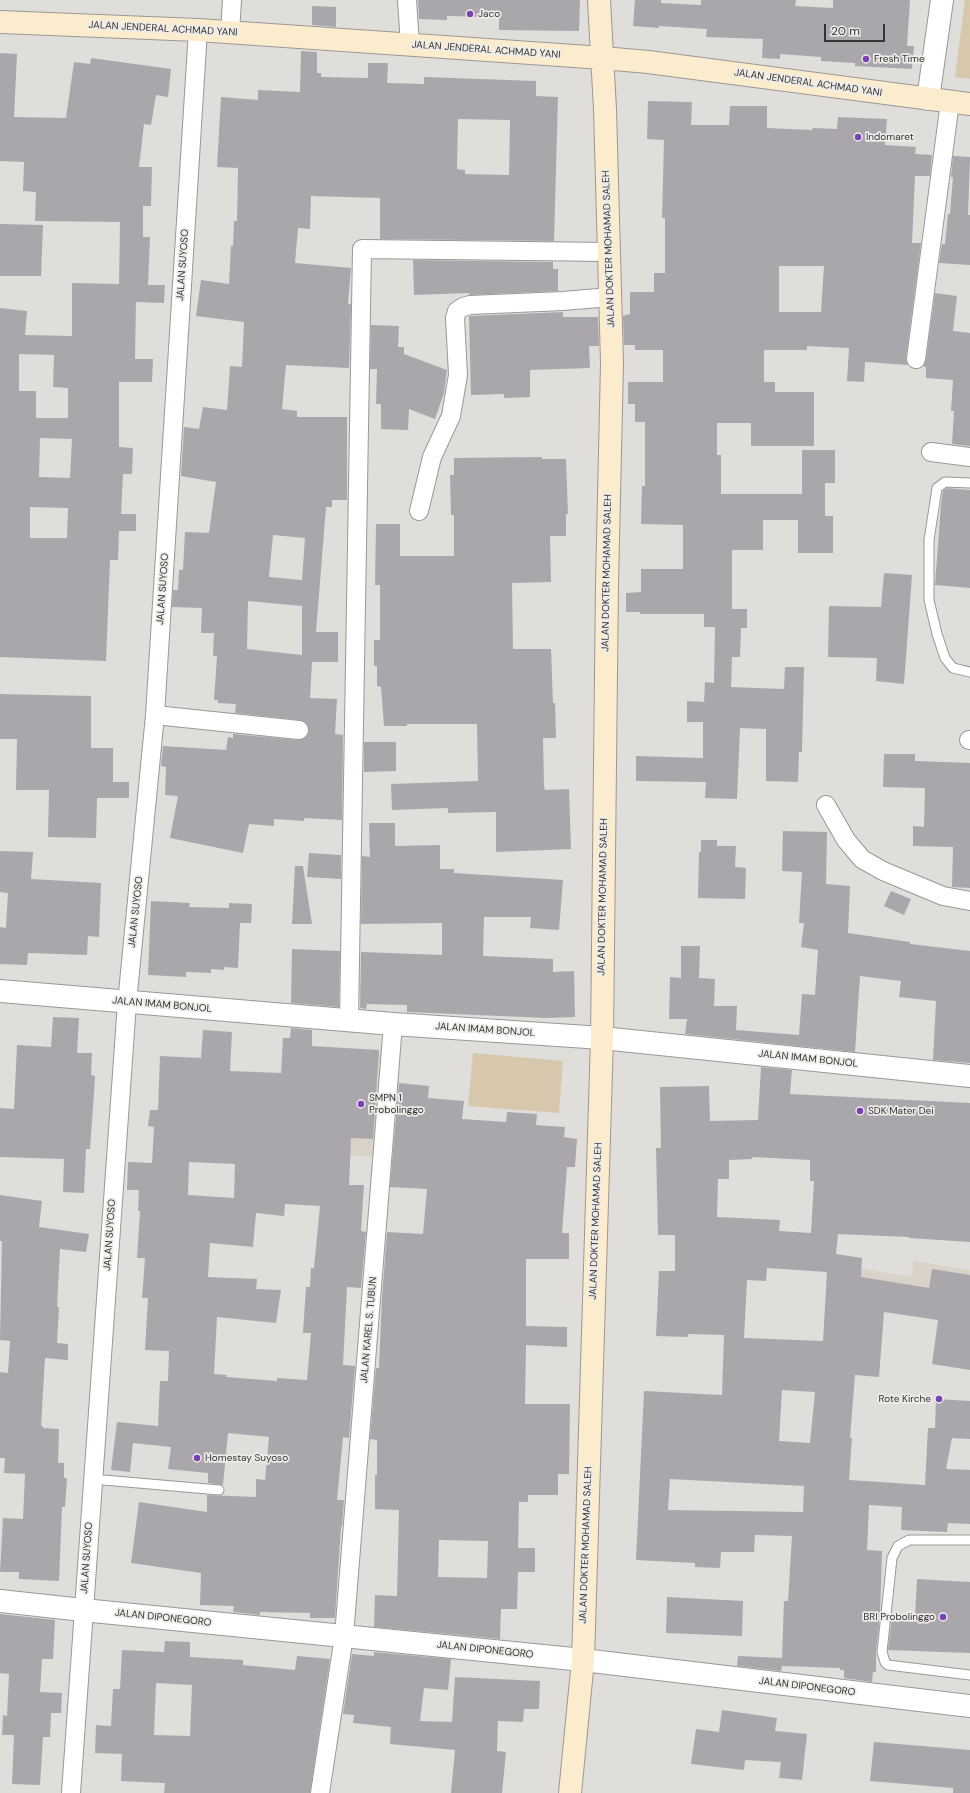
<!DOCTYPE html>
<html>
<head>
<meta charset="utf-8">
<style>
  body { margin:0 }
  #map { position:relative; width:970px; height:1793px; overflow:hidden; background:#e0dedb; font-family:"DM Sans",sans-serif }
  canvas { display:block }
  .scale { position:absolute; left:824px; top:24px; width:61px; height:18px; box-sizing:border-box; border:2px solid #353433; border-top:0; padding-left:5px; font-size:12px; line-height:14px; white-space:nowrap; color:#353433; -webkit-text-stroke:3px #eeece8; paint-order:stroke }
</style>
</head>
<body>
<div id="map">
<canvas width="970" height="1793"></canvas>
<div class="scale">20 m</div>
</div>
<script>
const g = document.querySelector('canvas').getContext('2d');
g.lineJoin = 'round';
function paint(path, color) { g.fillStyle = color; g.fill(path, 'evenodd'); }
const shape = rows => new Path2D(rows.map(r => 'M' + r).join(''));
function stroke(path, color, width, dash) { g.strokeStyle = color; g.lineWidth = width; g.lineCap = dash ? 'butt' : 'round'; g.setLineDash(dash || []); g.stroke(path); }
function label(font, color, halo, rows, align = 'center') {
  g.font = font + ' "DM Sans",sans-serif'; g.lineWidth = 3.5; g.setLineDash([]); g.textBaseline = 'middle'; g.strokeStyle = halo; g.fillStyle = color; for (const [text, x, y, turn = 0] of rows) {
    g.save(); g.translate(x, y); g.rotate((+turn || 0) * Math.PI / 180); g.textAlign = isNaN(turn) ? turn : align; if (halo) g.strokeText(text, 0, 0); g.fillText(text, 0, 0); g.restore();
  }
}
paint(shape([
  [349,1050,383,1053,373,1157,339,1154],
  [914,1261,970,1270,970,1298,850,1301,856,1268,911,1277]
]), '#d8d2c8');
paint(shape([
  [965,0,970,0,970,79,955,77],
  [473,1053,563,1061,559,1113,468,1106]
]), '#d7c7ac');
paint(shape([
  [418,0,580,0,579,31,499,30,499,17,447,16,447,20,419,19],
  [635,0,661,0,661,3,701,5,701,0,796,0,795,6,833,8,833,0,910,0,907,46,914,46,912,69,855,66,855,63,821,61,821,57,780,54,780,59,762,58,763,39,706,37,707,29,659,26,659,28,633,26],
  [312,6,336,7,336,27,312,25],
  [301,51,317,52,317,73,321,73,321,77,368,78,368,63,388,63,387,83,424,84,424,77,536,81,536,96,558,97,554,241,380,239,380,198,311,196,310,229,298,228,295,263,351,268,348,304,351,304,349,368,286,365,282,409,297,411,297,417,347,417,347,500,332,500,332,507,326,507,316,632,338,632,338,662,312,662,310,698,337,699,335,734,343,735,342,820,304,818,304,821,274,819,274,826,249,824,243,853,170,838,178,796,165,795,166,767,161,766,163,746,226,750,228,737,233,738,233,734,298,740,307,736,309,731,305,722,300,720,235,713,236,704,218,703,218,700,214,700,217,656,213,656,214,633,201,633,202,608,172,607,173,590,178,590,179,570,183,570,185,532,209,533,216,482,181,476,184,427,199,429,203,407,227,410,230,366,242,367,244,322,196,316,201,280,229,284,231,246,233,246,234,221,237,221,238,168,217,167,221,97,258,100,258,90,300,92],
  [458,119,510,120,509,175,465,174,465,170,457,169],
  [273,535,305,538,302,580,269,577],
  [248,601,302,606,302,655,247,649],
  [0,53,17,54,14,117,66,118,74,62,90,64,91,58,171,69,168,97,156,95,151,125,144,124,139,167,152,167,151,206,143,206,143,237,150,237,148,285,165,285,164,303,136,302,135,359,153,359,152,382,119,382,119,447,133,448,132,474,123,474,121,514,136,514,136,531,119,531,118,560,110,560,106,661,0,657,0,308,27,311,25,335,72,336,72,283,119,284,120,222,35,221,36,192,23,191,24,162,0,161],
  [19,354,54,355,53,387,68,388,68,418,36,418,36,391,19,391],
  [40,438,72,439,70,478,39,477],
  [30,507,68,508,67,538,30,538],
  [648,101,692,102,691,125,729,125,730,106,767,106,767,128,812,130,813,128,837,129,838,117,887,119,885,145,916,147,915,154,932,155,930,176,915,176,912,243,921,243,906,358,908,365,865,362,864,382,847,381,849,348,807,346,807,350,764,350,764,382,775,382,775,392,814,392,814,446,751,446,751,423,717,423,717,455,721,455,721,494,802,494,802,450,835,450,835,483,825,483,825,516,833,516,833,553,798,553,798,520,763,520,763,550,732,550,732,609,747,609,747,628,741,628,740,657,732,657,731,687,784,689,785,667,804,667,802,752,799,752,798,782,766,781,766,729,740,728,737,799,705,798,706,782,636,781,636,756,703,758,703,722,687,722,687,701,704,702,705,682,714,683,715,627,704,627,704,614,640,614,640,612,626,612,626,593,641,592,641,569,683,569,683,525,641,524,642,486,645,486,645,422,635,422,635,404,628,404,628,382,663,382,663,350,635,350,635,345,624,345,623,316,630,314,630,292,654,292,654,273,665,273,665,218,662,218,664,140,647,139],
  [779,266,824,266,821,312,779,312],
  [953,156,970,157,968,215,970,215,970,265,939,263,942,244,945,244,948,214,950,214,953,177,951,177],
  [0,224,43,225,41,276,0,276],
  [413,260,553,262,553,269,558,269,558,291,469,295,469,293,414,295],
  [935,293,957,296,953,331,970,333,970,446,952,444,954,411,951,411,953,380,926,378,926,367,923,366,926,360],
  [563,312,563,317,598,317,599,346,589,346,590,368,530,370,530,397,504,398,504,394,471,395,469,316],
  [371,325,399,326,398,347,404,347,404,354,447,370,444,393,435,419,409,409,408,430,381,429,381,404,376,404,377,369,370,369],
  [542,457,542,459,566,459,568,514,566,514,566,536,550,536,551,582,512,583,513,649,551,649,553,703,555,703,556,738,543,738,544,786,545,790,569,789,571,849,496,852,496,812,448,813,448,808,392,810,391,784,478,781,477,724,407,724,407,726,384,726,381,687,377,686,377,666,374,666,374,640,380,640,380,585,375,585,376,524,400,524,400,556,454,556,454,515,451,515,450,475,454,475,454,458],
  [947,488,970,490,970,588,935,585,941,504,943,491],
  [884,573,912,575,904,684,876,681,877,658,828,657,829,606,881,607],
  [0,694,91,696,91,748,113,748,113,782,129,782,129,798,97,798,96,838,48,837,49,790,16,790,17,739,0,739],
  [364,742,396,742,396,771,364,772],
  [884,754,915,754,915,761,970,763,970,888,952,887,953,847,913,846,913,826,924,827,925,788,883,787],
  [369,823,395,823,395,846,440,845,440,869,454,869,454,873,563,880,559,930,530,928,531,917,484,917,483,956,553,959,553,972,574,971,575,1017,547,1018,407,1012,407,1005,367,1004,366,1009,360,1008,361,952,442,955,442,923,361,924,362,856,370,857],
  [783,831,827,832,826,884,850,886,848,933,910,942,910,944,970,951,970,1063,933,1060,936,1001,899,997,901,981,860,976,855,1052,685,1034,687,1019,669,1019,670,977,681,978,681,946,700,946,699,978,715,979,714,1006,737,1006,736,1030,799,1035,802,994,815,995,818,950,801,947,804,923,799,923,802,872,782,871],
  [701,840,717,840,717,846,736,846,735,867,746,868,745,899,698,898,699,852,701,852],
  [0,851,33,852,31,879,101,883,99,937,88,936,87,955,28,953,27,965,0,964,0,927,6,928,8,893,0,892],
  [309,853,341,855,341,879,307,877],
  [295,866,303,866,312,924,292,924],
  [891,891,911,899,904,915,884,906],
  [151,901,190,903,189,907,229,908,229,903,252,904,251,923,240,923,238,968,224,967,224,970,211,969,211,973,186,972,186,977,148,975],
  [292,949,340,951,339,1007,291,1003],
  [53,1017,79,1018,77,1053,92,1053,91,1075,95,1076,94,1093,90,1149,86,1149,84,1193,63,1192,64,1159,0,1157,0,1108,14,1109,17,1045,51,1047],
  [291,1028,312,1030,312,1046,379,1050,373,1139,351,1138,349,1185,364,1185,361,1231,366,1232,361,1288,347,1287,343,1365,355,1366,349,1438,343,1437,337,1500,344,1500,342,1527,341,1527,335,1618,310,1618,310,1613,260,1612,260,1615,233,1612,234,1606,200,1605,201,1573,131,1563,139,1502,207,1512,207,1495,256,1497,256,1479,265,1480,269,1437,228,1433,223,1485,208,1483,208,1473,168,1469,171,1447,133,1443,130,1472,111,1470,117,1422,158,1426,160,1381,168,1381,169,1351,145,1350,148,1298,142,1298,145,1258,137,1258,140,1211,138,1211,139,1190,127,1190,128,1162,152,1163,154,1127,148,1126,150,1110,158,1110,160,1056,201,1058,203,1030,232,1032,230,1071,281,1073,283,1038,290,1038],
  [189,1162,235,1164,234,1198,188,1195],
  [285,1204,320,1206,314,1268,311,1268,310,1287,306,1287,303,1333,311,1333,307,1380,277,1378,277,1381,226,1377,227,1375,214,1374,217,1317,276,1323,281,1290,256,1289,257,1279,208,1277,210,1243,253,1247,256,1213,284,1216],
  [761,1067,792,1070,790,1094,970,1103,970,1242,909,1238,909,1237,838,1234,836,1254,862,1258,861,1277,929,1288,932,1269,970,1275,970,1370,932,1364,938,1320,884,1312,879,1377,855,1375,850,1438,852,1438,849,1480,925,1485,928,1428,935,1428,936,1399,970,1401,970,1439,952,1438,946,1469,970,1470,970,1524,948,1523,947,1532,901,1530,902,1507,869,1505,867,1550,882,1551,880,1616,876,1651,876,1672,873,1672,872,1682,844,1678,844,1670,840,1670,840,1668,782,1666,781,1671,737,1666,738,1656,782,1658,784,1601,788,1601,792,1536,755,1535,754,1552,721,1552,720,1568,695,1567,695,1563,636,1560,644,1391,722,1395,724,1335,688,1334,688,1337,656,1336,659,1271,675,1271,675,1235,658,1235,656,1148,661,1148,660,1087,709,1086,710,1121,758,1120],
  [752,1157,810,1160,810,1181,814,1181,811,1233,779,1231,780,1220,717,1217,718,1179,729,1179,729,1160,752,1159],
  [767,1268,827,1272,823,1341,744,1338,747,1280,766,1281],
  [782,1390,815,1392,810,1443,779,1441],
  [670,1479,804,1486,803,1512,668,1510],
  [399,1083,429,1086,428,1098,464,1101,462,1119,506,1122,507,1112,537,1114,536,1125,565,1127,564,1137,577,1139,575,1167,567,1167,562,1233,569,1233,569,1259,526,1259,526,1326,567,1327,567,1347,526,1345,525,1404,570,1404,569,1474,558,1474,558,1495,528,1495,528,1502,519,1502,518,1548,535,1548,535,1572,518,1572,517,1609,501,1609,500,1639,374,1627,375,1595,397,1596,399,1510,375,1509,375,1475,377,1475,377,1440,370,1439,376,1368,379,1368,382,1297,387,1232,423,1234,427,1189,390,1187],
  [439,1540,488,1541,487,1578,438,1577],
  [0,1195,42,1201,39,1227,89,1234,86,1252,60,1249,57,1307,59,1307,57,1343,68,1344,68,1360,45,1358,41,1426,43,1426,43,1428,59,1429,58,1463,64,1463,64,1478,67,1478,65,1507,62,1507,59,1581,19,1579,19,1572,0,1572,3,1518,23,1519,25,1474,4,1473,5,1458,0,1458,0,1372,8,1373,10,1341,0,1340,2,1241,0,1241],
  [917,1579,970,1582,970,1653,888,1650,892,1616,915,1617],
  [667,1597,743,1601,742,1636,666,1633],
  [0,1614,55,1620,53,1659,42,1659,40,1692,62,1693,61,1713,51,1713,50,1737,43,1737,40,1785,12,1784,14,1735,2,1735,3,1715,7,1716,9,1674,0,1673],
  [165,1641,190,1642,190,1657,243,1660,243,1665,295,1670,297,1656,330,1659,310,1793,164,1793,165,1783,121,1781,122,1754,95,1753,96,1725,111,1726,113,1689,120,1689,122,1650,164,1652],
  [156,1683,192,1685,190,1736,154,1735],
  [374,1652,451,1659,448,1690,424,1688,420,1721,452,1722,455,1677,540,1681,539,1709,524,1709,523,1722,498,1721,497,1751,506,1752,502,1793,451,1793,455,1750,390,1744,391,1727,353,1723,354,1715,343,1714,352,1654,374,1656],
  [722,1710,777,1718,775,1731,807,1734,802,1780,779,1778,781,1762,745,1760,744,1770,691,1764,696,1729,719,1732],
  [874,1742,970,1750,970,1793,953,1793,953,1788,870,1781]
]), '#a9a7ab');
const service = shape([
  [970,483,945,482,937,488,929,540,929,600,937,634,945,658,953,668,970,672],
  [92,1479,219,1490],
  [970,1540,909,1540,898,1546,892,1558,882,1652,885,1662,888,1665,970,1675]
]);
const minor = shape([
  [407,0,410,45],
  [230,33,232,0],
  [916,359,950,102],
  [931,452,970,457],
  [419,511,432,457,451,416,458,375,455,318,457,311,463,307,470,305,563,301,610,297],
  [155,715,299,730],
  [969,740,970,740],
  [826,805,846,840,862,859,883,871,943,896,970,901],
  [349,1020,362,249,608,252],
  [71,1793,127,1003,155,715,198,30],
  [320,1793,344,1636,393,1024]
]);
const tertiary = shape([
  [928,99,942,0],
  [0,991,393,1024,602,1038,970,1076],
  [0,1601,83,1610,583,1660,970,1706]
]);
const secondary = shape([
  [0,22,198,30,603,58,648,62,970,104],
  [570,1793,583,1660,602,1038,607,584,612,363,605,109,599,0]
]);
stroke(service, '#9a9895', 11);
stroke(minor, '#9a9895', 20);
stroke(tertiary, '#9a9895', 24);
stroke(secondary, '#9a9895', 24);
stroke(service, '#fff', 9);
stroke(minor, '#fff', 18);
stroke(tertiary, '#fff', 22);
stroke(secondary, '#fcecce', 22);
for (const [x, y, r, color] of [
  [470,14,4,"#7a40b7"],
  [866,59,4,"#7a40b7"],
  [858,137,4,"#7a40b7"],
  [361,1104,4,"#7a40b7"],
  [860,1111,4,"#7a40b7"],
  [939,1399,4,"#7a40b7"],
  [197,1458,4,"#7a40b7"],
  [943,1617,4,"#7a40b7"]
]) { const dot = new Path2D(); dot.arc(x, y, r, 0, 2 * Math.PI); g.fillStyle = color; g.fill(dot); stroke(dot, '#eeece8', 1.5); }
label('10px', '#353433', '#eeece8', [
  ["Jaco",478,14],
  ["Fresh Time",874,59],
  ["Indomaret",866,137],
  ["SMPN 1",369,1098],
  ["Probolinggo",369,1110],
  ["SDK Mater Dei",868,1111],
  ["Rote Kirche",931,1399,"right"],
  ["Homestay Suyoso",205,1458],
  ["BRI Probolinggo",935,1617,"right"]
], 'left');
label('10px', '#353433', '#eeece8', [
  ["JALAN JENDERAL ACHMAD YANI",163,29,3],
  ["JALAN JENDERAL ACHMAD YANI",486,50,4],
  ["JALAN JENDERAL ACHMAD YANI",808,83,8],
  ["JALAN DOKTER MOHAMAD SALEH",609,249,-92],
  ["JALAN SUYOSO",183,265,-86],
  ["JALAN DOKTER MOHAMAD SALEH",607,573,-89],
  ["JALAN SUYOSO",163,589,-86],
  ["JALAN DOKTER MOHAMAD SALEH",603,897,-89],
  ["JALAN SUYOSO",136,912,-84],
  ["JALAN IMAM BONJOL",162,1005,5],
  ["JALAN IMAM BONJOL",485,1030,4],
  ["JALAN IMAM BONJOL",808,1059,6],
  ["JALAN DOKTER MOHAMAD SALEH",596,1221,-88],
  ["JALAN SUYOSO",110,1235,-86],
  ["JALAN KAREL S. TUBUN",369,1330,-85],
  ["JALAN DOKTER MOHAMAD SALEH",586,1545,-88],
  ["JALAN SUYOSO",87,1558,-86],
  ["JALAN DIPONEGORO",163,1618,6],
  ["JALAN DIPONEGORO",485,1650,6],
  ["JALAN DIPONEGORO",807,1687,7]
]);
</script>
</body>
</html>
